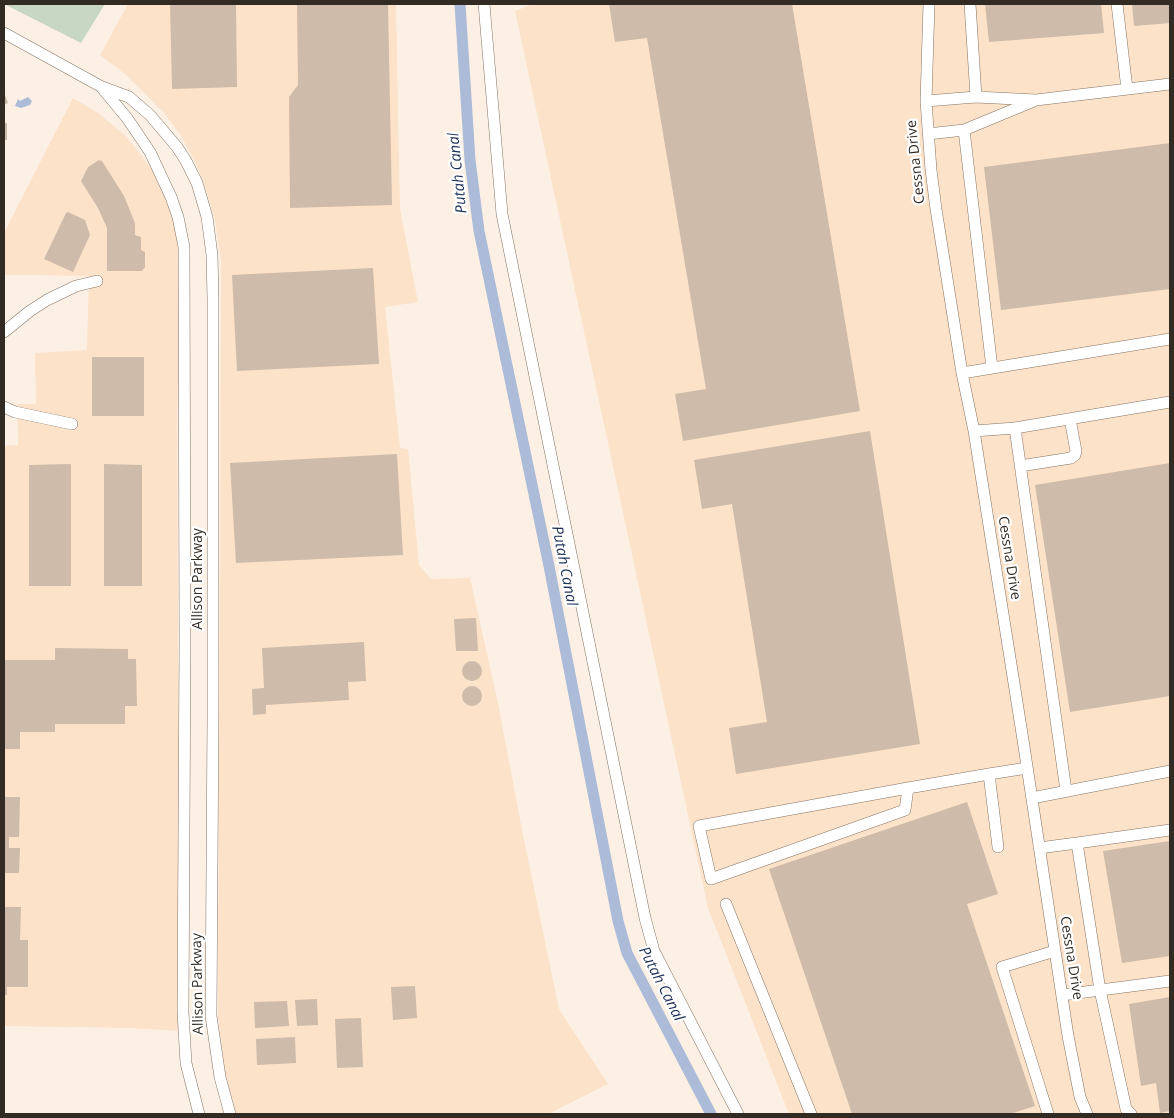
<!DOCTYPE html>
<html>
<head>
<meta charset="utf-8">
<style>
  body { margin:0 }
  #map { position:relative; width:1174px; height:1118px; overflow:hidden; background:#fcf0e5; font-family:"Open Sans",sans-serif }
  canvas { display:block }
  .frame { position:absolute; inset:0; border:5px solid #322b24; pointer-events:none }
</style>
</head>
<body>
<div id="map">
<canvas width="1174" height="1118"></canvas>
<div class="frame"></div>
</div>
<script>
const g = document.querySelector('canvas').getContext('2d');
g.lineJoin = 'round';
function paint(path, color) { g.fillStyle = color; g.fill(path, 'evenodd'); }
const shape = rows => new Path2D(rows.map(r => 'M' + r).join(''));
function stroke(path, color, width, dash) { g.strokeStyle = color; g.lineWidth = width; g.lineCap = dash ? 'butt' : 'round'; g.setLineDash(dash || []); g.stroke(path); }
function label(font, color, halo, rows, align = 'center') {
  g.font = font + ' "Open Sans",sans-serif'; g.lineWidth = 4.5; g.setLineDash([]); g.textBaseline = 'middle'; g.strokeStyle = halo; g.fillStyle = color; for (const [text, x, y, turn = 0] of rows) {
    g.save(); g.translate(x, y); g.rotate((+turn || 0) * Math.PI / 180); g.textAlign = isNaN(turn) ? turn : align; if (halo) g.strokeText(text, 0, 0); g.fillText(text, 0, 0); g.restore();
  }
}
paint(shape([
  [128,4,396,4,400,209,418,302,385,307,400,448,408,449,419,565,431,579,470,578,498,703,523,835,559,1009,608,1084,548,1114,236,1114,226,1079,218,1016,221,261,215,220,205,186,197,166,180,134,164,113,125,74,100,55],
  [533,4,1170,4,1170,1114,789,1114,708,908,515,11],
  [73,98,98,113,126,136,150,167,160,184,171,209,177,235,180,306,177,421,180,1031,129,1028,4,1026,4,446,18,445,17,404,36,404,35,353,87,350,89,276,4,275,4,233]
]), '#fce2c9');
paint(shape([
  [4,4,105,4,81,43]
]), '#c8d6c4');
paint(shape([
  [28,97,32,101,30,105,21,108,15,106,18,99,20,101]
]), '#abbbd8');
stroke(shape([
  [460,4,470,160,479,231,549,566,618,921,627,953,711,1114]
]), '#abbbd8', 11);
paint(shape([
  [170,4,236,4,237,87,172,89],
  [297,4,388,4,392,205,290,208,289,97,298,85],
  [609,4,792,4,860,411,683,441,675,394,706,389,647,38,615,42],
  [985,4,1101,4,1104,33,989,42],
  [1132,4,1170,4,1170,23,1134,26],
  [4,92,8,103,4,105],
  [4,123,7,123,7,140,4,140],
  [1170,143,1170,289,1001,310,984,167],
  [99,160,102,161,124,196,135,223,135,235,141,237,141,250,145,252,145,267,142,271,107,271,107,228,98,208,81,181,88,167],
  [68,212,85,220,90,235,73,272,44,259,66,213],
  [373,268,379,364,237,371,232,275],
  [92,357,144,357,144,416,92,416],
  [870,431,920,744,736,774,729,728,767,722,732,504,702,509,694,460],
  [397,454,403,555,236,563,230,463],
  [1170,463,1170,696,1070,712,1035,485],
  [71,464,71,586,29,586,29,465],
  [104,464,142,465,142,586,104,586],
  [476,618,478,651,456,651,454,619],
  [364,642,366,681,348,682,349,700,266,705,266,714,253,715,252,689,264,688,262,648],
  [55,648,128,649,128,659,136,659,137,706,125,706,125,724,55,724,55,732,20,732,20,749,4,749,4,660,55,660],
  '462 671a10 10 0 1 1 20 0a10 10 0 1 1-20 0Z',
  '462 696a10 10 0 1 1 20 0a10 10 0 1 1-20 0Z',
  [4,797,20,797,19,837,9,837,9,848,20,848,19,873,4,873],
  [967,802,998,894,967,904,1035,1106,1010,1114,852,1114,769,869],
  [1170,841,1170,956,1122,963,1103,851],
  [4,907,21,907,20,940,28,940,28,987,7,987,7,995,4,995],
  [415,986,417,1018,393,1020,391,987],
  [1170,997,1170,1111,1160,1113,1156,1083,1141,1086,1129,1004],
  [317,999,318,1025,297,1026,295,1000],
  [287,1001,289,1026,255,1028,254,1002],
  [361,1018,363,1067,337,1068,335,1019],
  [295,1037,296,1063,257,1065,256,1039]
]), '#cebba9');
const minor = shape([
  [484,4,502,214,645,918,654,951,738,1114],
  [929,4,926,101,931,170,936,209,962,373,974,431,1023,740,1068,1036,1080,1097,1087,1114],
  [970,4,976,97],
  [1117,4,1127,89],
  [4,33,102,87,129,97,150,115,177,147,186,161,197,183,207,217,212,255,213,299,213,717,211,1016,220,1077,230,1114],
  [102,88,127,118,150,152,171,197,178,217,184,247,185,642,183,1012,186,1063,199,1114],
  [926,101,976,97,1036,100,1170,84],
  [964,130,1034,101],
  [928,134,964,130,992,368],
  [4,332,30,311,47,300,76,286,97,281],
  [962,373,1170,339],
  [4,407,15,412,72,424],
  [1015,428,1170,402],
  [974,431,1015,428,1066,791],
  [1020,466,1071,458,1075,455,1076,451,1070,419],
  [989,774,998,847],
  [908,788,905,810,711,879,699,826,908,788,989,774,1027,768],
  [1032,798,1170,771],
  [1039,848,1077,843],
  [726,904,811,1114],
  [1062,995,1170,981],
  [1048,1114,1002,967,1055,951],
  [1131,1114,1126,1109,1100,990,1077,843,1170,830]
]);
stroke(minor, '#857363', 12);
stroke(minor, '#fff', 11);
label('14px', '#322b24', '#fff', [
  ["Cessna Drive",916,162,-96],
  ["Cessna Drive",1009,558,81],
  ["Allison Parkway",198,579,-90],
  ["Cessna Drive",1071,958,81],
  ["Allison Parkway",198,984,-91]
]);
label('italic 15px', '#1d3058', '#fff', [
  ["Putah Canal",458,173,-96],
  ["Putah Canal",564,566,79],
  ["Putah Canal",661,984,63]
]);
</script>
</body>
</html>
